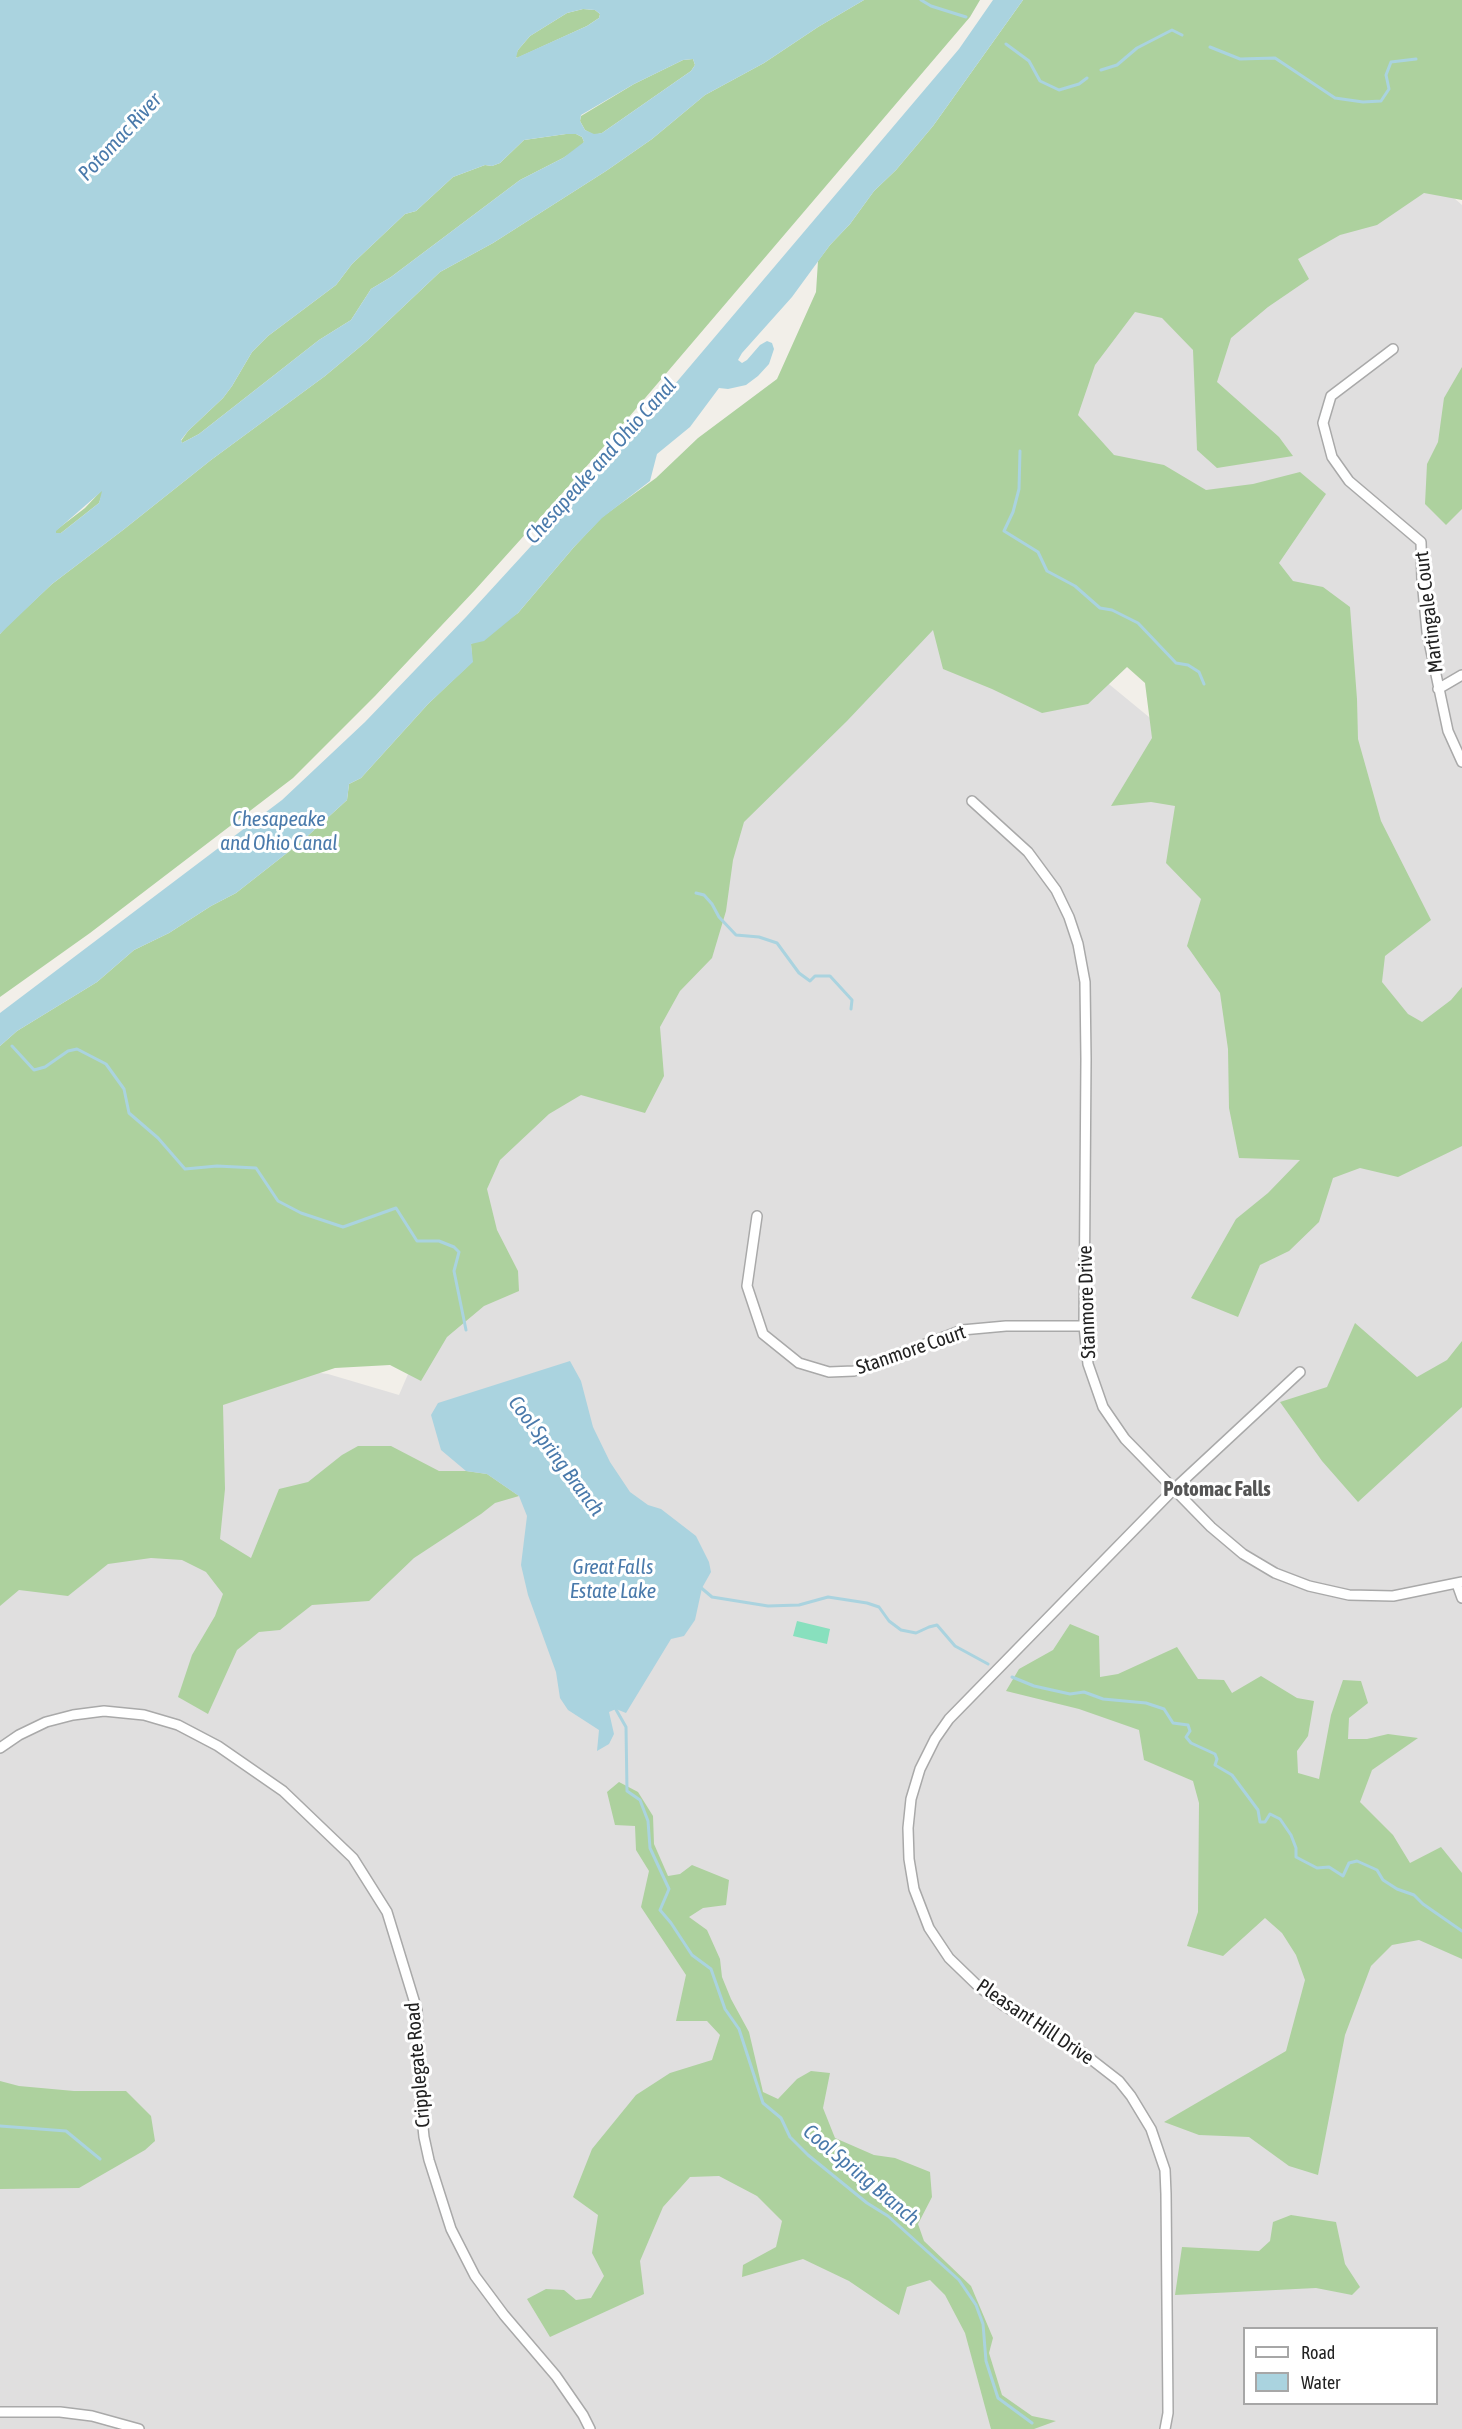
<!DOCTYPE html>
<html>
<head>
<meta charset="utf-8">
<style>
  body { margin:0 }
  #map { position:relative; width:1462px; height:2429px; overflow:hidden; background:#f2efe9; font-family:"Asap Condensed",sans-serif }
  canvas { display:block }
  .legend { position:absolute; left:1243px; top:2327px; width:195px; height:78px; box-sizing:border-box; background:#fff; border:2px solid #a7a7a7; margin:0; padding:8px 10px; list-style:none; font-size:18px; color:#222 }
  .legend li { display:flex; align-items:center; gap:12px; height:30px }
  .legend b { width:30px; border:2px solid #a7a7a7 }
</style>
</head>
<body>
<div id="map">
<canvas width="1462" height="2429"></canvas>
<ul class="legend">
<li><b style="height:8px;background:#fff"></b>Road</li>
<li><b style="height:16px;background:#aad3df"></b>Water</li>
</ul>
</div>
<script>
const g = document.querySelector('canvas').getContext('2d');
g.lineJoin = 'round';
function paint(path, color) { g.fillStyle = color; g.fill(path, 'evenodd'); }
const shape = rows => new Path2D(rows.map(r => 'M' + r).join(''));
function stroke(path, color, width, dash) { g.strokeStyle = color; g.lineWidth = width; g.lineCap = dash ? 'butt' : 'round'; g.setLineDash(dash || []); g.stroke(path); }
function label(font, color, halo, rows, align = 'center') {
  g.font = font + ' "Asap Condensed",sans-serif'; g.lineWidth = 6; g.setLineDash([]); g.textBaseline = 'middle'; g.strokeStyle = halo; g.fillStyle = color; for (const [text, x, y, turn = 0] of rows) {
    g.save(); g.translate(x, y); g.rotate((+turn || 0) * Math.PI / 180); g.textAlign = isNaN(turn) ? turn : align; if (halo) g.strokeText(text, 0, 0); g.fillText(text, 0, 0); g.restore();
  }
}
paint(shape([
  [1307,158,1421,169,1462,205,1462,2429,0,2429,0,2133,48,2131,0,2117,0,1562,22,1553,154,1536,176,1491,183,1410,257,1365,328,1374,399,1395,421,1344,434,1270,456,1206,520,1120,562,1034,674,838,739,751,918,597,996,620,1065,648,1183,745,1258,958,1292,1128,1329,1097,1367,996,1382,910,1331,841,1284,638,1243,552,1106,499,1056,446,1063,382,1107,308,1210,206],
  [1244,2328,1436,2328,1436,2404,1244,2404]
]), '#e0dfdf');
paint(shape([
  [864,0,980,0,970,17,594,458,475,590,375,696,293,778,90,933,0,997,0,634,6,627,52,584,123,530,211,460,325,376,367,341,440,272,493,243,606,171,652,139,705,95,764,63,818,27],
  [1023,0,1462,0,1462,200,1424,193,1377,225,1340,235,1298,259,1309,279,1268,307,1231,338,1217,382,1279,437,1293,456,1217,468,1197,450,1193,350,1162,318,1135,312,1095,365,1078,415,1114,455,1164,465,1206,490,1253,484,1300,472,1326,494,1279,563,1293,581,1323,587,1350,607,1357,699,1358,739,1381,821,1431,920,1385,956,1382,982,1408,1014,1422,1022,1451,1000,1462,987,1462,1146,1398,1177,1360,1168,1333,1178,1319,1222,1289,1251,1260,1265,1238,1317,1191,1298,1236,1219,1268,1193,1300,1160,1239,1158,1229,1108,1228,1049,1220,993,1187,946,1201,899,1166,863,1175,806,1151,802,1111,806,1152,738,1145,683,1127,667,1088,704,1042,713,992,689,943,669,933,630,847,721,744,822,733,860,726,911,712,958,680,991,660,1027,664,1076,645,1113,581,1095,549,1114,500,1160,487,1189,497,1230,518,1271,519,1291,484,1306,447,1337,421,1381,390,1365,335,1368,223,1405,225,1489,220,1539,251,1558,279,1489,308,1482,342,1455,358,1446,391,1446,439,1471,466,1471,487,1474,519,1496,495,1503,481,1514,414,1558,369,1601,312,1605,280,1630,259,1632,237,1650,208,1714,178,1697,192,1655,215,1616,223,1594,206,1572,182,1560,151,1558,108,1564,68,1596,19,1590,0,1606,0,1046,17,1031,97,982,134,950,169,933,211,906,236,893,301,842,347,800,349,784,361,778,428,704,472,662,471,644,518,613,574,547,602,517,656,478,698,438,777,379,816,292,818,261,830,245,850,224,874,191,896,170,933,126],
  [583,9,595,10,600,14,599,18,587,26,517,58,515,56,518,50,530,36,567,13],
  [693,59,695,65,691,71,602,133,594,135,585,130,580,121,581,116,634,84,683,60],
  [566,134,576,134,582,137,584,142,581,147,563,158,520,180,391,277,371,289,351,320,319,340,199,434,182,443,181,441,188,431,223,398,232,386,252,352,268,336,336,285,352,264,405,214,416,211,453,177,485,165,492,166,500,163,524,140],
  [1462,367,1462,509,1446,525,1425,504,1427,464,1438,442,1444,398],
  [102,490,103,492,99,503,61,533,56,533,55,531,85,508],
  [1355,1323,1417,1377,1447,1360,1462,1341,1462,1407,1358,1502,1322,1461,1280,1402,1327,1387],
  [1070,1624,1099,1636,1100,1677,1118,1674,1177,1647,1198,1679,1224,1680,1232,1693,1261,1676,1297,1698,1314,1701,1308,1736,1297,1751,1298,1773,1319,1779,1331,1715,1343,1680,1361,1681,1368,1703,1349,1718,1348,1739,1367,1739,1388,1734,1418,1738,1372,1770,1360,1802,1393,1835,1410,1863,1441,1847,1462,1873,1462,1959,1419,1940,1392,1945,1371,1966,1345,2035,1318,2175,1289,2166,1249,2137,1199,2135,1164,2122,1286,2051,1305,1980,1296,1955,1282,1933,1265,1918,1223,1956,1187,1946,1198,1912,1199,1803,1193,1781,1144,1760,1139,1730,1079,1709,1006,1691,1019,1669,1053,1650],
  [619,1782,638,1792,653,1816,654,1844,668,1876,680,1874,692,1865,729,1880,726,1905,703,1908,689,1917,707,1930,720,1959,722,1977,731,1999,749,2032,763,2092,778,2099,797,2079,811,2071,830,2073,823,2108,835,2138,874,2155,895,2158,930,2172,932,2197,918,2224,924,2241,971,2286,993,2338,989,2353,1002,2395,1032,2416,1056,2421,1034,2429,991,2429,965,2333,945,2295,930,2280,907,2287,899,2315,849,2281,803,2259,742,2277,743,2265,776,2247,782,2221,757,2196,719,2176,690,2177,663,2207,640,2261,644,2294,550,2337,527,2299,546,2289,564,2290,576,2300,591,2298,604,2276,592,2253,598,2215,573,2197,592,2149,636,2095,670,2073,712,2060,720,2035,707,2021,676,2021,686,1975,641,1907,649,1871,636,1850,635,1826,615,1825,607,1792],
  [0,2081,19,2086,74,2091,126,2091,151,2116,155,2141,145,2150,79,2188,0,2189],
  [1291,2215,1336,2222,1345,2264,1360,2287,1352,2295,1316,2288,1175,2295,1182,2247,1259,2251,1270,2241,1273,2222]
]), '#add19e');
paint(shape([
  [797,1621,830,1629,827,1644,793,1636]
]), '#88e0be');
paint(shape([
  [0,0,864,0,818,27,764,63,705,95,652,139,606,171,493,243,440,272,367,341,325,376,211,460,123,530,52,584,0,634],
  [583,9,595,10,600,14,599,18,587,26,516,58,518,50,530,36,567,13],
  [693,59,695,65,691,71,602,133,594,134,585,130,580,121,581,115,634,84,683,60],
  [566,134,576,134,582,137,584,142,563,158,520,180,391,277,371,289,351,320,319,340,199,434,182,443,181,440,188,431,223,398,232,386,252,352,268,336,336,285,352,264,405,214,416,211,453,177,485,165,492,166,500,163,524,140],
  [102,491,99,503,61,533,56,533,56,531],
  [993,0,1023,0,933,126,896,170,874,191,850,224,830,245,792,297,742,353,738,360,742,363,747,360,760,345,767,341,772,343,774,349,769,364,758,376,746,385,728,389,719,388,690,427,657,454,650,481,602,518,574,547,518,613,484,641,471,644,473,662,428,704,361,778,349,784,347,800,301,842,236,893,211,906,169,933,134,950,97,982,17,1031,0,1046,0,1013,282,800,365,722,466,617,619,450,959,49],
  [570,1361,581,1381,593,1427,610,1462,630,1492,648,1505,661,1509,696,1536,709,1562,711,1572,702,1588,695,1620,684,1636,671,1639,626,1713,616,1709,609,1712,614,1734,609,1744,597,1751,599,1730,568,1710,560,1698,556,1672,528,1595,521,1565,527,1516,519,1496,487,1474,466,1471,441,1450,431,1415,438,1403]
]), '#aad3df');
stroke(shape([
  [921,0,931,6,966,17],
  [1006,44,1029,61,1040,81,1059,90,1079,84,1087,78],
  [1210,47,1240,59,1275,58,1335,98,1363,102,1381,101,1389,89,1386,75,1391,62,1416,59],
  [1101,70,1117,65,1137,48,1172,30,1182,35],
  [1020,451,1019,489,1013,512,1004,531,1038,552,1047,571,1075,586,1100,608,1112,610,1138,623,1176,663,1188,665,1199,672,1204,684],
  [696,893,704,895,712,904,719,917,736,935,759,937,777,943,799,973,810,981,815,976,830,976,852,1000,851,1009],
  [12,1046,34,1070,45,1067,68,1051,77,1049,106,1064,124,1089,129,1113,158,1138,185,1169,217,1166,256,1168,278,1201,301,1213,343,1227,396,1208,417,1241,439,1241,454,1247,459,1252,454,1271,466,1330],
  [699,1586,712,1597,768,1606,799,1605,828,1597,867,1603,879,1607,889,1621,901,1630,916,1633,929,1627,937,1625,955,1646,988,1664],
  [1012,1677,1034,1686,1070,1694,1084,1692,1103,1699,1146,1703,1164,1709,1173,1723,1188,1725,1190,1731,1186,1737,1191,1743,1215,1754,1217,1759,1215,1765,1232,1775,1258,1810,1260,1822,1265,1822,1270,1814,1280,1819,1291,1835,1296,1848,1296,1857,1317,1868,1329,1867,1343,1876,1349,1863,1357,1861,1377,1870,1383,1880,1397,1889,1414,1895,1423,1904,1462,1931],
  [614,1706,626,1727,627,1791,640,1800,648,1821,650,1848,669,1889,660,1910,671,1923,692,1955,711,1969,725,2009,739,2029,763,2103,781,2118,790,2137,808,2155,867,2203,888,2216,959,2280,976,2305,983,2324,986,2361,998,2398,1032,2423],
  [0,2126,66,2131,100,2159]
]), '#aad3df', 3);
const street = shape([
  [1393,349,1331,396,1323,423,1332,457,1349,481,1421,542,1422,580,1427,632,1448,731,1462,762],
  [1438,689,1462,675],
  [972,801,1028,852,1056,890,1069,917,1078,944,1085,982,1086,1059,1084,1326,1088,1364,1103,1407,1125,1439,1211,1527,1243,1554,1275,1573,1309,1586,1349,1595,1393,1596,1462,1582],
  [757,1216,747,1286,763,1334,799,1363,829,1372,854,1371,962,1330,1006,1326,1084,1326],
  [1457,1584,1462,1598],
  [0,1748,19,1735,46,1722,73,1715,104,1711,144,1715,178,1725,218,1746,283,1791,353,1858,387,1912,417,2010,420,2098,424,2137,429,2160,451,2229,475,2276,504,2315,556,2376,583,2415,590,2429],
  [0,2412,60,2412,92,2416,139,2429],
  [1165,2429,1168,2413,1166,2194,1165,2170,1151,2129,1131,2096,1119,2081,1083,2053,1003,2005,979,1987,949,1958,929,1928,914,1889,909,1859,908,1828,911,1799,920,1769,935,1739,949,1719,1173,1490,1300,1372]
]);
stroke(street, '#a9a9a9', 12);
stroke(street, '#fff', 9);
label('20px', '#222', '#fff', [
  ["Martingale Court",1429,612,-97],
  ["Stanmore Drive",1087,1302,-92],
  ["Stanmore Court",911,1350,-19],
  ["Pleasant Hill Drive",1035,2022,34],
  ["Cripplegate Road",418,2065,-95]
]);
label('italic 21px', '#4a7aab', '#fff', [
  ["Potomac River",120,137,-47],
  ["Chesapeake and Ohio Canal",601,461,-48],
  ["Chesapeake",279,819],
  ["and Ohio Canal",279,843],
  ["Cool Spring Branch",556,1456,53],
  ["Great Falls",613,1567],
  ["Estate Lake",613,1591],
  ["Cool Spring Branch",861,2175,40]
]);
label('bold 21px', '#555', '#fff', [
  ["Potomac Falls",1217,1489]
]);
</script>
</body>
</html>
